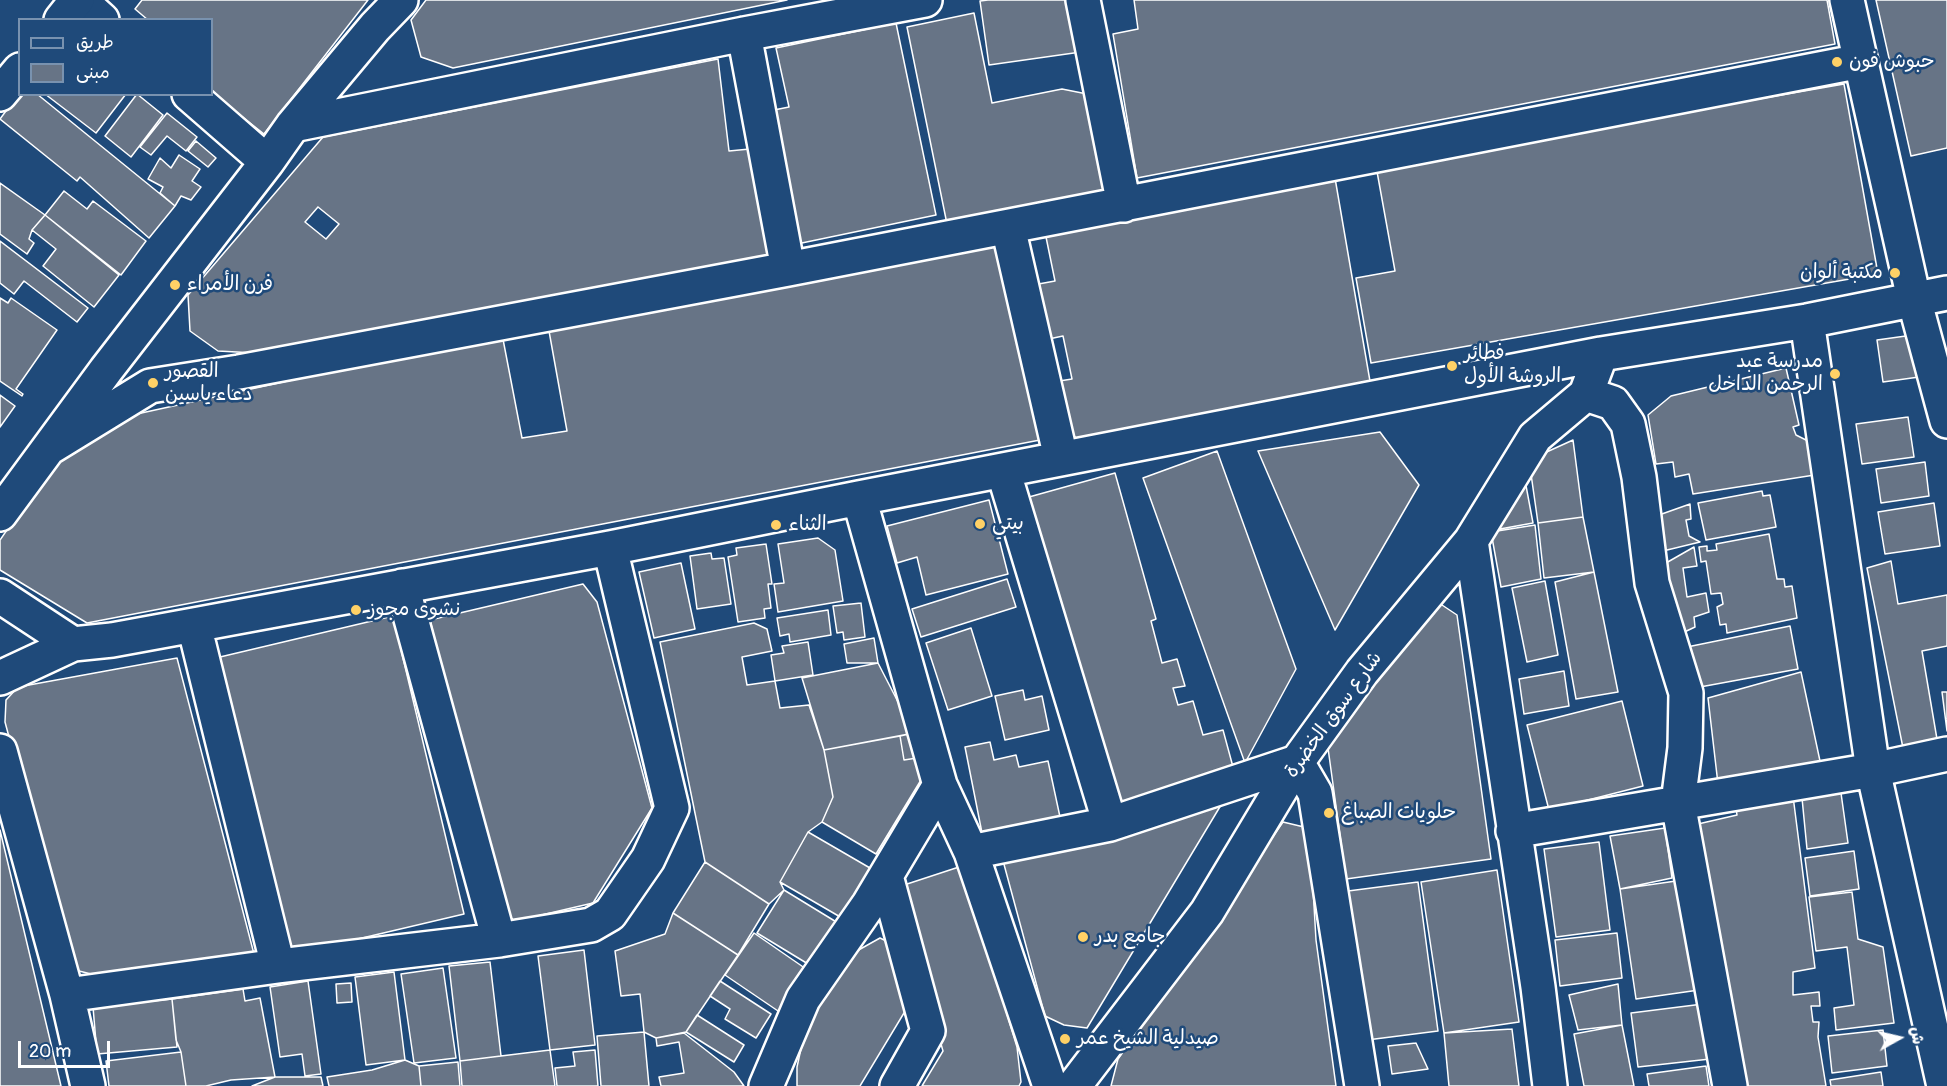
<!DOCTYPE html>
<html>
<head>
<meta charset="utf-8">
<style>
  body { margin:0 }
  #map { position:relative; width:1947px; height:1086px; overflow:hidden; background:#1f4a7a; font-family:Pangolin,"Playpen Sans Arabic",sans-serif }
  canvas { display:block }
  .legend { position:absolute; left:18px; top:18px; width:195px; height:78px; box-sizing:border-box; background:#1f4a7a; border:2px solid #7992af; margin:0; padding:8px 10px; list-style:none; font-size:18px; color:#fff }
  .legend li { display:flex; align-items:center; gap:12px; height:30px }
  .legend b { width:30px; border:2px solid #7992af }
  .north { position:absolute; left:1869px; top:1008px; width:60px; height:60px; -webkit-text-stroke:4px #1f4a7a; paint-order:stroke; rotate:82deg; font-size:16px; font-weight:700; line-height:24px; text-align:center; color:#fff }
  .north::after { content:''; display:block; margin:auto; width:21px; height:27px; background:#fff; clip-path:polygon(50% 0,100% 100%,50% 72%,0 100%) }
  .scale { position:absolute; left:18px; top:1041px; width:92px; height:27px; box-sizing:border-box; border:3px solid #fff; border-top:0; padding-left:8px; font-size:18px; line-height:21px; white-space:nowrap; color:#fff; -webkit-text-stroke:4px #1f4a7a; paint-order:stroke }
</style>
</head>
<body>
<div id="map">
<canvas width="1947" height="1086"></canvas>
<ul class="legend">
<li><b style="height:8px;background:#1f4a7a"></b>طريق</li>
<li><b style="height:16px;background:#677486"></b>مبنى</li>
</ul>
<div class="north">ش</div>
<div class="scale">20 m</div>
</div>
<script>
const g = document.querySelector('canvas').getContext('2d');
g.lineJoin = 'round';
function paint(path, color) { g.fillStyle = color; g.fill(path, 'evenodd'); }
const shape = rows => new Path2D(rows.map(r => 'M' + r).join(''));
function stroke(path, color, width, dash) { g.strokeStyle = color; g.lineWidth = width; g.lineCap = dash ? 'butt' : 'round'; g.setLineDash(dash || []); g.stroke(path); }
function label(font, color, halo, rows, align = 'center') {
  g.font = font + ' Pangolin,"Playpen Sans Arabic",sans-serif'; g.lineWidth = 5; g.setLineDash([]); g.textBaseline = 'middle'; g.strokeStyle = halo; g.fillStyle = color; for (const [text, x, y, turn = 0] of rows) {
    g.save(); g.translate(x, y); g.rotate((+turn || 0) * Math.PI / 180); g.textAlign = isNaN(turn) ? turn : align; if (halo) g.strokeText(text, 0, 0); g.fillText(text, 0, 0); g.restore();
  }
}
const building = shape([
  [142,0,368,0,264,134,212,93,212,20,148,20,135,9,142,0],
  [426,0,787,0,453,68,421,57,411,20,426,0],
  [988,0,1082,0,1088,51,989,65,980,1,988,0],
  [1134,0,1827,0,1835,44,1137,178,1113,34,1138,29,1134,0],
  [1876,0,1947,0,1947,148,1911,156,1876,0],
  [974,13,992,103,1062,89,1087,94,1107,191,947,224,907,27,974,13],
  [896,23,936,215,797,244,769,111,789,107,776,48,896,23],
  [718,59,729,151,760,148,777,239,764,260,255,353,218,351,190,331,188,295,323,137,718,59],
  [1844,84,1878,274,1371,363,1356,278,1395,271,1376,166,1844,84],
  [20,92,20,94,37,94,175,206,149,238,80,177,77,181,0,119,20,92],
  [45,94,126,94,96,133,45,94],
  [137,94,163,115,131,157,105,136,137,94],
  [167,113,197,137,186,151,167,136,151,155,140,147,167,113],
  [196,141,216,158,208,167,188,151,196,141],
  [179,155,200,169,192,181,201,187,191,200,181,196,175,206,160,193,163,187,148,179,160,158,171,168,179,155],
  [1335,178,1371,387,1068,454,1053,382,1072,379,1063,336,1044,340,1033,285,1055,281,1046,237,1335,178],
  [0,183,45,215,32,230,29,239,34,243,27,254,0,234,0,183],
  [64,191,87,209,93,201,146,241,121,275,45,215,64,191],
  [318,207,339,224,326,239,305,222,318,207],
  [45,215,119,275,94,307,43,266,56,249,32,230,45,215],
  [0,241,88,308,77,322,24,281,14,294,0,283,0,241],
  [998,241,1040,440,87,623,0,570,0,540,55,460,114,419,502,334,522,438,567,431,549,331,998,241],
  [0,298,8,303,11,298,57,330,16,389,23,394,22,396,0,381,0,298],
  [1913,335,1919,377,1883,382,1877,340,1913,335],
  [1786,368,1799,425,1793,427,1796,435,1816,445,1821,474,1693,494,1689,474,1675,477,1673,462,1656,464,1648,415,1671,396,1786,368],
  [0,395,15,406,0,427,0,395],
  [1908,417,1914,457,1862,464,1856,424,1908,417],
  [1380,432,1419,485,1335,630,1258,451,1380,432],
  [1573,440,1583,517,1538,523,1529,460,1573,440],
  [1217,451,1296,669,1245,763,1143,478,1217,451],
  [1925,462,1929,496,1881,503,1876,469,1925,462],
  [1115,473,1156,619,1151,621,1162,663,1177,659,1185,686,1173,688,1178,705,1193,701,1203,735,1223,730,1236,778,1117,811,1029,497,1115,473],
  [1524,475,1533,523,1500,529,1498,509,1524,475],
  [1762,491,1763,496,1770,495,1776,527,1706,540,1698,503,1762,491],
  [989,500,1008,574,926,595,917,557,897,563,887,526,989,500],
  [1934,503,1940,546,1885,554,1878,512,1934,503],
  [1690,504,1691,519,1686,520,1689,536,1700,542,1663,551,1659,515,1690,504],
  [1583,517,1594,572,1544,578,1538,523,1583,517],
  [1535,525,1541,579,1501,587,1491,532,1535,525],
  [1769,534,1777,579,1784,579,1785,587,1792,586,1797,618,1727,633,1726,624,1720,625,1717,607,1723,604,1721,593,1711,594,1706,561,1701,562,1699,547,1707,546,1707,551,1717,550,1716,544,1769,534],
  [818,538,835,550,843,601,778,612,774,584,784,583,778,544,818,538],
  [766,544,772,584,768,584,771,608,764,609,765,618,738,622,728,557,737,555,736,548,766,544],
  [1694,547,1697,566,1683,568,1687,597,1706,593,1709,612,1694,617,1695,627,1676,636,1666,563,1694,547],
  [711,553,712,559,724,558,731,604,697,609,690,556,711,553],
  [1891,561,1898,604,1947,595,1947,646,1922,651,1938,745,1904,753,1867,568,1891,561],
  [681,563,695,629,654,638,639,572,681,563],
  [1594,572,1618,692,1576,699,1555,582,1594,572],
  [1007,579,1016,607,921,637,912,609,1007,579],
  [1545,581,1558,655,1527,662,1512,588,1545,581],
  [583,584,597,602,652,808,593,903,503,924,430,620,583,584],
  [1427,595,1457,615,1491,859,1346,879,1328,748,1427,595],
  [861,603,865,637,844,640,843,632,837,633,833,606,861,603],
  [828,610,831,635,790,642,789,634,780,636,777,618,828,610],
  [393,616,464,914,290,955,220,657,393,616],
  [754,623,767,629,772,651,742,657,747,685,775,681,780,708,809,705,824,750,833,797,822,822,808,832,780,882,784,890,769,904,705,862,660,642,754,623],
  [1790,626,1798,669,1700,687,1687,647,1790,626],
  [971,628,992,696,948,710,926,643,971,628],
  [874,638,878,663,847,663,844,644,874,638],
  [808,642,813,675,775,681,771,655,784,653,782,646,808,642],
  [177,658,254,954,99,976,79,971,67,953,5,722,6,700,18,687,177,658],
  [878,663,914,733,824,750,802,678,878,663],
  [1564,671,1569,706,1524,714,1519,679,1564,671],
  [1801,672,1820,761,1718,784,1708,698,1801,672],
  [1023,690,1025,700,1042,696,1049,730,1005,740,995,696,1023,690],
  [1942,692,1947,692,1947,731,1942,692],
  [1622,701,1643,786,1549,810,1527,725,1622,701],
  [914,733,917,758,904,760,900,736,914,733],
  [900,736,904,760,917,758,921,780,876,854,822,822,833,797,824,750,900,736],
  [990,742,994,760,1016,755,1019,767,1048,761,1060,817,982,833,965,747,990,742],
  [1841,793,1848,843,1807,849,1802,798,1841,793],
  [1793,796,1815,968,1793,972,1793,995,1819,992,1820,1006,1811,1006,1813,1022,1819,1022,1818,1037,1826,1086,1738,1086,1698,824,1737,815,1736,809,1779,804,1778,797,1793,796],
  [1224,800,1087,1028,1064,1025,1045,1016,1002,857,1224,800],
  [1283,822,1304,827,1311,853,1316,940,1336,1086,1111,1086,1118,1059,1283,822],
  [1665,828,1672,878,1620,889,1610,836,1665,828],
  [0,830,61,1086,0,1086,0,830],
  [808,832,870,868,842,918,780,882,808,832],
  [1599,842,1610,930,1556,937,1544,849,1599,842],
  [1854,851,1859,889,1810,896,1805,858,1854,851],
  [705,862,769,904,738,955,673,913,705,862],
  [962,866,1017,1047,1021,1082,1019,1086,922,1086,943,1051,931,1009,938,1000,901,886,962,866],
  [1497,870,1519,1022,1444,1033,1421,882,1497,870],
  [1683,880,1699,990,1636,999,1620,889,1683,880],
  [1418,882,1438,1031,1367,1040,1348,891,1418,882],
  [784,890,838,923,813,967,757,933,784,890],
  [1852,892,1858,939,1883,947,1894,1023,1836,1030,1834,1008,1854,1005,1847,947,1816,951,1809,897,1852,892],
  [673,913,738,955,686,1032,656,1038,644,1032,640,994,621,996,615,951,665,934,673,913],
  [754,933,809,971,781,1013,725,975,754,933],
  [1617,933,1622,978,1560,986,1555,940,1617,933],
  [880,938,903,949,910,1003,860,1086,797,1086,797,1067,807,1021,855,952,880,938],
  [584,950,595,1045,550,1050,538,956,584,950],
  [490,962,501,1056,460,1061,449,966,490,962],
  [443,968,456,1058,414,1063,401,974,443,968],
  [394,972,405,1060,366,1065,355,977,394,972],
  [308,981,321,1074,305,1076,302,1054,280,1057,270,987,308,981],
  [720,981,771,1014,756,1038,725,1019,730,1009,710,996,720,981],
  [351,983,352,1002,337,1003,336,984,351,983],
  [1618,984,1622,1025,1578,1030,1569,995,1618,984],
  [243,989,245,1001,260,998,275,1077,231,1080,206,1086,186,1086,181,1052,176,1040,172,999,243,989],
  [172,999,177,1047,97,1054,93,1007,172,999],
  [1703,1004,1710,1059,1638,1067,1631,1013,1703,1004],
  [697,1015,744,1045,734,1062,686,1032,697,1015],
  [1622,1025,1634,1086,1584,1086,1574,1034,1622,1025],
  [1512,1029,1519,1086,1449,1086,1444,1033,1512,1029],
  [1883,1030,1887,1066,1832,1073,1828,1036,1883,1030],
  [644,1032,649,1086,601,1086,597,1036,644,1032],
  [684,1033,734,1072,744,1086,661,1086,659,1077,684,1073,679,1042,657,1046,656,1038,684,1033],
  [1416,1043,1428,1069,1392,1074,1388,1046,1416,1043],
  [550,1050,555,1086,462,1086,460,1061,550,1050],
  [595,1050,598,1086,557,1086,555,1068,575,1066,573,1052,595,1050],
  [181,1052,186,1086,109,1086,106,1061,181,1052],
  [405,1060,419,1066,421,1086,329,1086,327,1077,372,1070,405,1060],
  [458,1062,460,1086,421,1086,419,1066,458,1062],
  [1706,1066,1709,1086,1649,1086,1647,1074,1706,1066],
  [1881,1072,1883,1086,1831,1086,1830,1080,1881,1072],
  [275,1077,321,1077,323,1086,252,1086,275,1077]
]);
paint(building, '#677486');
stroke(building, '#fff', 1.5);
const minor = shape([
  [80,0,102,20],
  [1083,0,1124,205],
  [1847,0,1914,299,1947,421],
  [744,34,788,269],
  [189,94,267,162],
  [293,125,744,34,925,0],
  [1008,227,1061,458],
  [1807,321,1873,770,1944,1086],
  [1586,394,1613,403,1628,424,1639,477,1652,583,1686,693,1685,748,1678,803,1730,1086],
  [49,448,150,386,239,372,788,269,1861,61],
  [1003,470,1110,824],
  [859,498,940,785,971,852,1050,1086],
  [0,514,106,370,267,162,293,125,375,27,401,0],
  [1471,541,1538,987,1550,1086],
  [402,586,499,940],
  [0,596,73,644],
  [194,625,278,966],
  [0,678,73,644,112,640,194,625,610,548,859,498,1601,354,1807,321,1947,293],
  [0,751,67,995,88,1086],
  [1513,831,1873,770,1947,754],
  [971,852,1110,824,1297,762,1315,793,1362,1086],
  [886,876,928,1031,897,1086],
  [67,995,278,966,499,940,591,925,610,914,648,859,672,808,610,548],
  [766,1086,803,999,869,904,940,785],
  [1074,1086,1207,912,1297,762,1362,672,1471,541,1535,437,1586,394,1601,354]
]);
const secondary = shape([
  [61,20,77,0],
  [0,94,20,70]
]);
stroke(minor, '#fff', 38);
stroke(secondary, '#fff', 38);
stroke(minor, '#1f4a7a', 33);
stroke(secondary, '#1f4a7a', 33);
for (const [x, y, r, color] of [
  [1837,62,6,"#ffd166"],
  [1895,273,6,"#ffd166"],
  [175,285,6,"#ffd166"],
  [1452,366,6,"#ffd166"],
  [1835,374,6,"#ffd166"],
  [153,383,6,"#ffd166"],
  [980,524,6,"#ffd166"],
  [776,525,6,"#ffd166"],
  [356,610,6,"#ffd166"],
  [1329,813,6,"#ffd166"],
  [1083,937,6,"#ffd166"],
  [1065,1039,6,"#ffd166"]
]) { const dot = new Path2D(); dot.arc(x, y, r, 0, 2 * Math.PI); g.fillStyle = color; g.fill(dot); stroke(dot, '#1f4a7a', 2); }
label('20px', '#fff', '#1f4a7a', [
  ["حبوش فون",1849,62],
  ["مكتبة ألوان",1883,273,"right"],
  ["فرن اﻷمراء",187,285],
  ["فطائر",1464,354],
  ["الروشة الأول",1464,377],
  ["مدرسة عبد",1823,362,"right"],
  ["الرحمن الداخل",1823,385,"right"],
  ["القصور",165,372],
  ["دعاء ياسين",165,395],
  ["بيتي",992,524],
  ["الثناء",788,525],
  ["نشوى مجوز",368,610],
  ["حلويات الصباغ",1341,813],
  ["جامع بدر",1095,937],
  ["صيدلية الشيخ عمر",1077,1039]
], 'left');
label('20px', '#fff', '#1f4a7a', [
  ["شارع سوق الخضرة",1334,715,-54]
]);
</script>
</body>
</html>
